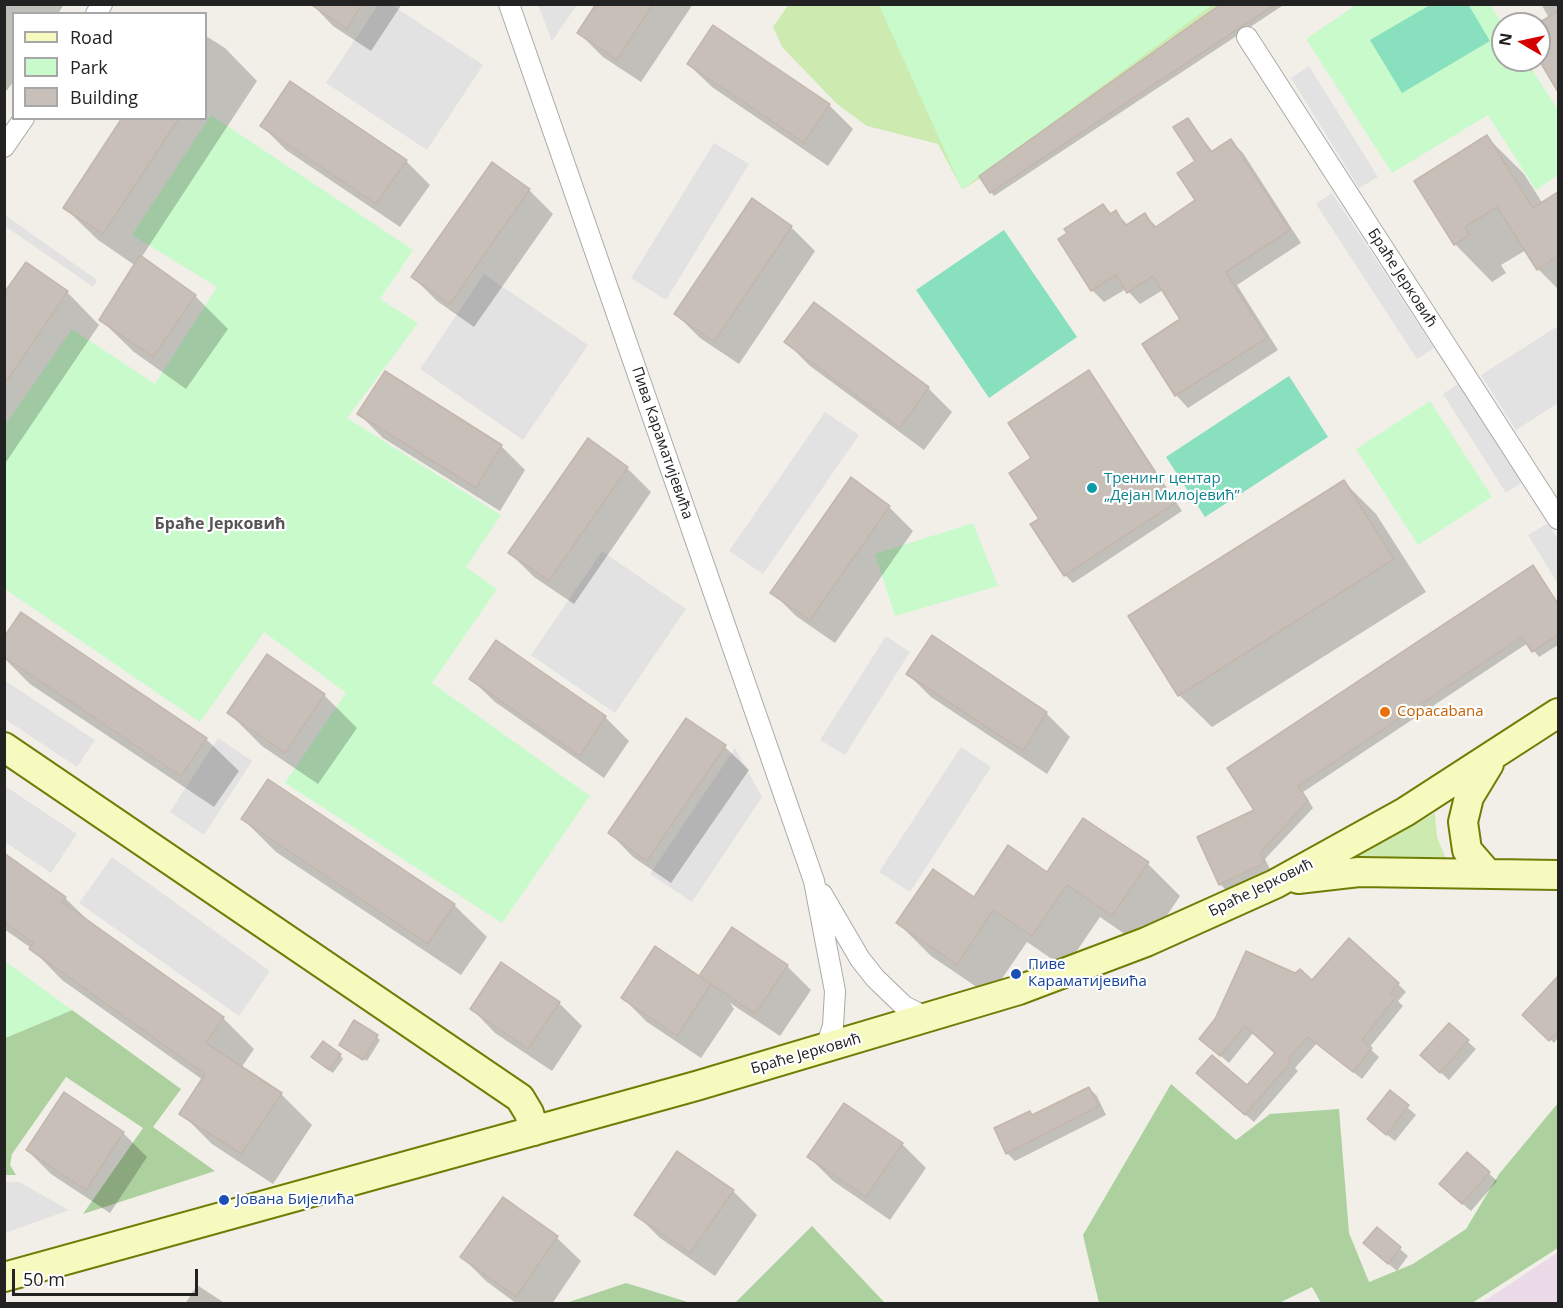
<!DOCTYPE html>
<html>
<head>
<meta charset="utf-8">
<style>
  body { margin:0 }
  #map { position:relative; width:1563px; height:1308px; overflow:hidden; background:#f2efe9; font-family:"Open Sans",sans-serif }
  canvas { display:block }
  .frame { position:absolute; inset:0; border:6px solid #222; pointer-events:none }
  .legend { position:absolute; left:12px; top:12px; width:195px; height:108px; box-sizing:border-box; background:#fff; border:2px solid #a7a7a7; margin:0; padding:8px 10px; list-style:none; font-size:18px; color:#222 }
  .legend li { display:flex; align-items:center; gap:12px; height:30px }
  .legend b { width:30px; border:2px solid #a7a7a7 }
  .north { position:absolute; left:1491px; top:12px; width:60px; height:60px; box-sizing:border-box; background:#fff; border:2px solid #a7a7a7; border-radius:50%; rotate:279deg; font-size:16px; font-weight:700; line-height:24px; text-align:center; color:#222 }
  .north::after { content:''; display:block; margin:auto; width:21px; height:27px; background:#d40000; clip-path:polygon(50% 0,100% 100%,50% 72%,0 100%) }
  .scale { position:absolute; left:12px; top:1269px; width:186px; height:27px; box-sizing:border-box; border:3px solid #222; border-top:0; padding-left:8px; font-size:18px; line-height:21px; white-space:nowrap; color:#222; -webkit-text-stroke:4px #fff; paint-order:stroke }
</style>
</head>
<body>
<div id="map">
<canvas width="1563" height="1308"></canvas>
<div class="frame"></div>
<ul class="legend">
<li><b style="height:8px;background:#f7fabf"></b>Road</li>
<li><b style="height:16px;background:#c8facc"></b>Park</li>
<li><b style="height:16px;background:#c7bfb8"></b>Building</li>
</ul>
<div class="north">N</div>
<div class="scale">50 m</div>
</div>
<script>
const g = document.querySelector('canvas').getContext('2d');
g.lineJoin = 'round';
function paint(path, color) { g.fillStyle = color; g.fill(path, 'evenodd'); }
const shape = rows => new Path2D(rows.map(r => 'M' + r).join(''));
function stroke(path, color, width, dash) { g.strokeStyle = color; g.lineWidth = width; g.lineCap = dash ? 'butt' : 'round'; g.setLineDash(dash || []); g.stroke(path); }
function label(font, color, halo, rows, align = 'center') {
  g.font = font + ' "Open Sans",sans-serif'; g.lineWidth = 4.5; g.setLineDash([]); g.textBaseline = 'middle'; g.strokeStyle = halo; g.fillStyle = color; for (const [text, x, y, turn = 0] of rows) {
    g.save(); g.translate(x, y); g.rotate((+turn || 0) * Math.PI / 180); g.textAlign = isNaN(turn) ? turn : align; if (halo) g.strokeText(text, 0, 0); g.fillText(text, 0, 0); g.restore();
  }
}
paint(shape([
  [1558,1252,1558,1303,1481,1303,1495,1294]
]), '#ebdbe8');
paint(shape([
  [789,4,1234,5,981,178,962,189,938,144,867,126,837,104,782,47,773,27],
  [1435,813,1437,837,1447,861,1338,866]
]), '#cdebb0');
paint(shape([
  [72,1010,181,1089,153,1127,215,1171,83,1214,143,1128,66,1077,12,1154,10,1165,16,1175,5,1175,5,1038],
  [1171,1084,1236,1140,1270,1114,1339,1109,1349,1233,1369,1282,1413,1264,1466,1229,1499,1174,1558,1103,1558,1248,1472,1303,1321,1303,1312,1287,1279,1303,1099,1303,1083,1235],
  [812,1226,885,1303,735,1303],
  [626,1283,691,1303,566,1303]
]), '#add19e');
paint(shape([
  [879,5,1212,5,962,189],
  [1356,5,1490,5,1503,24,1503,60,1526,60,1558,110,1558,175,1536,190,1488,115,1392,173,1306,39],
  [211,115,413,250,380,299,418,323,347,418,501,515,466,567,497,589,432,683,590,796,502,923,285,783,346,693,264,632,200,722,5,589,5,425,72,329,155,384,217,287,132,235],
  [1430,401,1492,497,1418,545,1356,449],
  [973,523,998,586,895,616,875,554],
  [5,961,72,1010,5,1038]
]), '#c8facc');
paint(shape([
  [1468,4,1490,41,1402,93,1370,40,1430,5],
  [1004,230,1077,337,989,398,916,290],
  [1289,376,1328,437,1205,517,1166,457]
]), '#88e0be');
paint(shape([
  [378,5,392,5,483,65,427,150,326,83],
  [538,5,577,5,552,41],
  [1309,66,1378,177,1359,188,1291,78],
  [714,143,749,164,666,300,631,278],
  [1332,193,1434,348,1417,359,1316,204],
  [5,215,97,280,93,287,5,226],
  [484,274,588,345,523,440,420,369],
  [1558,326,1558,403,1516,430,1481,375],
  [1459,383,1522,482,1506,493,1443,394],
  [825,412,859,435,763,574,729,551],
  [1548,523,1558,540,1558,584,1528,535],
  [602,551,686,609,615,713,531,655],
  [886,636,910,652,845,755,820,740],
  [4,680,95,740,77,767,5,719],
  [218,738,252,761,204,835,170,812],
  [961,747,991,767,910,892,879,872],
  [735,748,762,797,692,902,650,874],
  [5,786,77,834,51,873,5,842],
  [112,857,270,971,239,1016,79,903],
  [5,1182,19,1182,69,1210,5,1233]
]), '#e2e2e2');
paint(shape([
  [4,4,64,4,58,14,14,14,14,81,4,94],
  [312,4,402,4,371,51,333,26],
  [598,4,693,4,641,82,603,57,579,33],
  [1224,4,1285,4,994,196,991,192],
  [1541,4,1558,4,1558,89,1539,57,1549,18],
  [206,36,225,48,257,81,141,258,195,296,228,329,186,389,134,352,101,320,136,266,98,240,65,208,123,118,206,118],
  [688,64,829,105,853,129,828,166,712,87],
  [1187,120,1214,153,1231,141,1243,153,1301,243,1237,285,1278,350,1188,408,1176,395,1182,320,1163,290,1140,304,1126,289,1104,302,1092,290,1103,206,1112,214,1115,212,1128,225,1145,215,1157,227,1197,200,1197,162],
  [262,126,406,161,430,185,400,227,286,150],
  [1487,137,1524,174,1543,204,1558,194,1558,289,1538,269,1526,250,1501,265,1506,273,1492,282,1455,244],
  [529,190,553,214,474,327,437,301,413,277],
  [791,227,815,251,739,364,700,338,676,314],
  [67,292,99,325,4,465,4,296],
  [814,304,928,388,952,412,924,450,810,366,786,342],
  [1088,372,1096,380,1182,511,1073,583,1065,575,1041,519,1033,458],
  [359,414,501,446,525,470,500,511,383,438],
  [627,468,651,492,574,604,534,577,510,553],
  [851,479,889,507,913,531,835,643,796,616,772,592],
  [1344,482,1376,514,1426,592,1212,727,1179,695],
  [1533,567,1558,603,1558,645,1539,657,1528,643,1303,792,1313,808,1265,859,1270,869,1226,890,1220,884,1256,810],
  [932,638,1046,713,1070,737,1047,774,931,697,908,674],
  [4,640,206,739,239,771,214,807,30,684,4,658],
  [496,642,606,718,629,741,604,778,495,702,471,679],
  [324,695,357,728,318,784,262,746,229,713],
  [725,747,749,770,671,883,633,857,610,833],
  [243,819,454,905,487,937,461,975,276,852],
  [4,855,65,898,95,927,223,1018,254,1049,241,1068,281,1094,312,1125,273,1184,212,1144,181,1113,203,1080,62,980,31,948,4,929],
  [1148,864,1180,896,1145,948,1100,917,1065,968,1027,942,990,996,931,956,898,923,1047,874],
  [787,966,811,990,780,1036,730,1003,734,1009,701,1058,647,1022,623,998],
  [1558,978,1558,1038,1554,1043,1524,1015],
  [1312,982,1398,984,1406,992,1398,1001,1403,1006,1369,1048,1379,1057,1362,1079,1317,1043,1295,1068,1298,1071,1254,1122,1206,1080,1247,1087,1276,1053,1253,1033,1229,1063,1209,1046],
  [559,1003,582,1026,552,1071,495,1033,472,1009],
  [1449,1025,1476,1049,1449,1080,1430,1063],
  [377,1037,380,1040,367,1061,343,1045],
  [340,1055,343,1059,333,1073,317,1061],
  [1089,1088,1097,1096,1106,1115,1015,1161,1007,1153,996,1129,1032,1116],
  [1390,1092,1416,1115,1395,1141,1377,1127],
  [123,1133,147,1157,110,1213,51,1174,27,1150],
  [902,1144,926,1168,890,1220,833,1181,809,1157],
  [1468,1154,1497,1181,1471,1211,1449,1192],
  [733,1191,757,1215,715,1276,660,1238,636,1214],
  [503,1199,557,1238,581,1261,552,1304,517,1304,486,1281,462,1257],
  [1377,1229,1408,1256,1397,1271,1373,1251],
  [197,1285,226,1304,185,1304]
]), '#0003');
const building = shape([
  [310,4,362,4,347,29,310,4],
  [596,4,653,4,617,60,577,33,596,4],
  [1221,4,1276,4,990,193,979,176,1221,4],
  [1558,11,1558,92,1539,60,1537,24,1558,11],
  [713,25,830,104,804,143,687,64,713,25],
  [290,81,407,160,376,204,260,126,290,81],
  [122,118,179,118,103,234,63,208,122,118],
  [1188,118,1211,152,1231,139,1290,230,1226,272,1267,338,1175,396,1142,344,1180,319,1153,276,1127,293,1116,275,1091,291,1058,239,1067,233,1064,229,1103,204,1110,214,1116,210,1125,226,1145,213,1154,228,1195,200,1177,173,1195,161,1173,127,1188,118],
  [1487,135,1533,208,1558,192,1558,256,1537,270,1497,207,1465,227,1470,235,1454,245,1414,181,1487,135],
  [492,162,530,189,450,304,411,277,492,162],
  [752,198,792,226,714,342,674,314,752,198],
  [140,255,196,295,153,357,99,320,140,255],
  [26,262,68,291,4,385,4,293,26,262],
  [814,302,929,387,900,428,784,342,814,302],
  [1089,370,1175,503,1064,576,1030,524,1039,519,1009,473,1031,458,1008,423,1089,370],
  [385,371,502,445,476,488,357,414,385,371],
  [588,438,628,467,549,581,508,553,588,438],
  [851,477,890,506,810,620,770,593,851,477],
  [1344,480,1394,559,1178,696,1128,616,1344,480],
  [1533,565,1558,604,1558,635,1532,652,1522,637,1298,786,1308,801,1260,853,1265,863,1219,885,1197,837,1254,810,1227,768,1533,565],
  [21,612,207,738,181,776,4,657,4,637,21,612],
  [932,635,1047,712,1023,751,906,674,932,635],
  [496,640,606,716,580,756,469,679,496,640],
  [267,654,325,694,285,753,227,713,267,654],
  [686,718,726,745,647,861,608,833,686,718],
  [268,779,455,904,428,944,241,819,268,779],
  [1083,818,1149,862,1112,916,1067,885,1032,936,993,910,957,965,896,923,933,869,974,897,1008,845,1047,872,1083,818],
  [4,853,66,897,62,902,224,1017,206,1043,282,1093,241,1154,179,1114,205,1074,29,949,33,943,4,922,4,853],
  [732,927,788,965,755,1014,699,976,732,927],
  [1349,938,1399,983,1391,993,1396,997,1362,1040,1372,1048,1353,1072,1308,1037,1288,1059,1291,1062,1245,1115,1196,1073,1212,1055,1247,1085,1275,1053,1245,1026,1220,1056,1199,1039,1215,1019,1246,951,1295,973,1300,969,1312,980,1349,938],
  [655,946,711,984,677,1036,621,998,655,946],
  [501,962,560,1002,528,1049,470,1009,501,962],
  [1558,976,1558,1031,1549,1041,1522,1015,1558,976],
  [354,1020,378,1035,363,1060,339,1045,354,1020],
  [1449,1023,1469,1040,1440,1073,1420,1055,1449,1023],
  [323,1041,341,1054,329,1070,311,1057,323,1041],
  [1089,1087,1099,1106,1006,1154,994,1128,1030,1111,1032,1115,1089,1087],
  [1390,1090,1409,1105,1386,1135,1367,1119,1390,1090],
  [64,1092,124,1132,86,1190,26,1150,64,1092],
  [844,1103,903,1143,866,1197,807,1157,844,1103],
  [677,1151,734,1190,690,1253,634,1215,677,1151],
  [1467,1152,1490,1172,1462,1204,1439,1184,1467,1152],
  [503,1197,558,1236,516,1297,460,1257,503,1197],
  [1377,1227,1401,1247,1388,1264,1363,1243,1377,1227]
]);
paint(building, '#c7bfb8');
stroke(building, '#c4b6ab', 1.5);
const street = shape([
  [509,4,814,881,835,991,833,1026,825,1050],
  [96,14,102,4],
  [1247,37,1558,519],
  [4,147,24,118],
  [822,894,860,959,875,978,904,1006,926,1017]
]);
const secondary = shape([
  [4,747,520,1098,529,1113,534,1131],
  [1487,873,1467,850,1463,822,1469,797,1489,764],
  [1298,879,1359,872,1558,875],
  [4,1277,696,1086,1019,990,1146,942,1275,884,1405,812,1558,713]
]);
stroke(street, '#a9a9a9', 22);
stroke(secondary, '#707d05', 32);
stroke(street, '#fff', 20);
stroke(secondary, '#f7fabf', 28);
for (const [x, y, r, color] of [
  [1092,488,6,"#0f9aa8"],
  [1385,712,6,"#e8710a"],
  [1016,974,6,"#1a4fb4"],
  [224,1200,6,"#1a4fb4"]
]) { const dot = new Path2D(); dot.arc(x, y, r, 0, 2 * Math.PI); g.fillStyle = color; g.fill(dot); stroke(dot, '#fff', 2); }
label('15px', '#222', '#fff', [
  ["Браће Јерковић",1402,278,57],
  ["Пива Караматијевића",662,443,71],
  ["Браће Јерковић",1261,888,-26],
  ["Браће Јерковић",806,1054,-16]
]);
label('15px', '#0d838f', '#fff', [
  ["Тренинг центар",1104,479],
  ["„Дејан Милојевић”",1104,496]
], 'left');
label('15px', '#c56008', '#fff', [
  ["Copacabana",1397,712]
], 'left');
label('15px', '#164399', '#fff', [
  ["Пиве",1028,965],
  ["Караматијевића",1028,982],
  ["Јована Бијелића",236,1200]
], 'left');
label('bold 16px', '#555', '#fff', [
  ["Браће Јерковић",220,524]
]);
</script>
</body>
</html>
